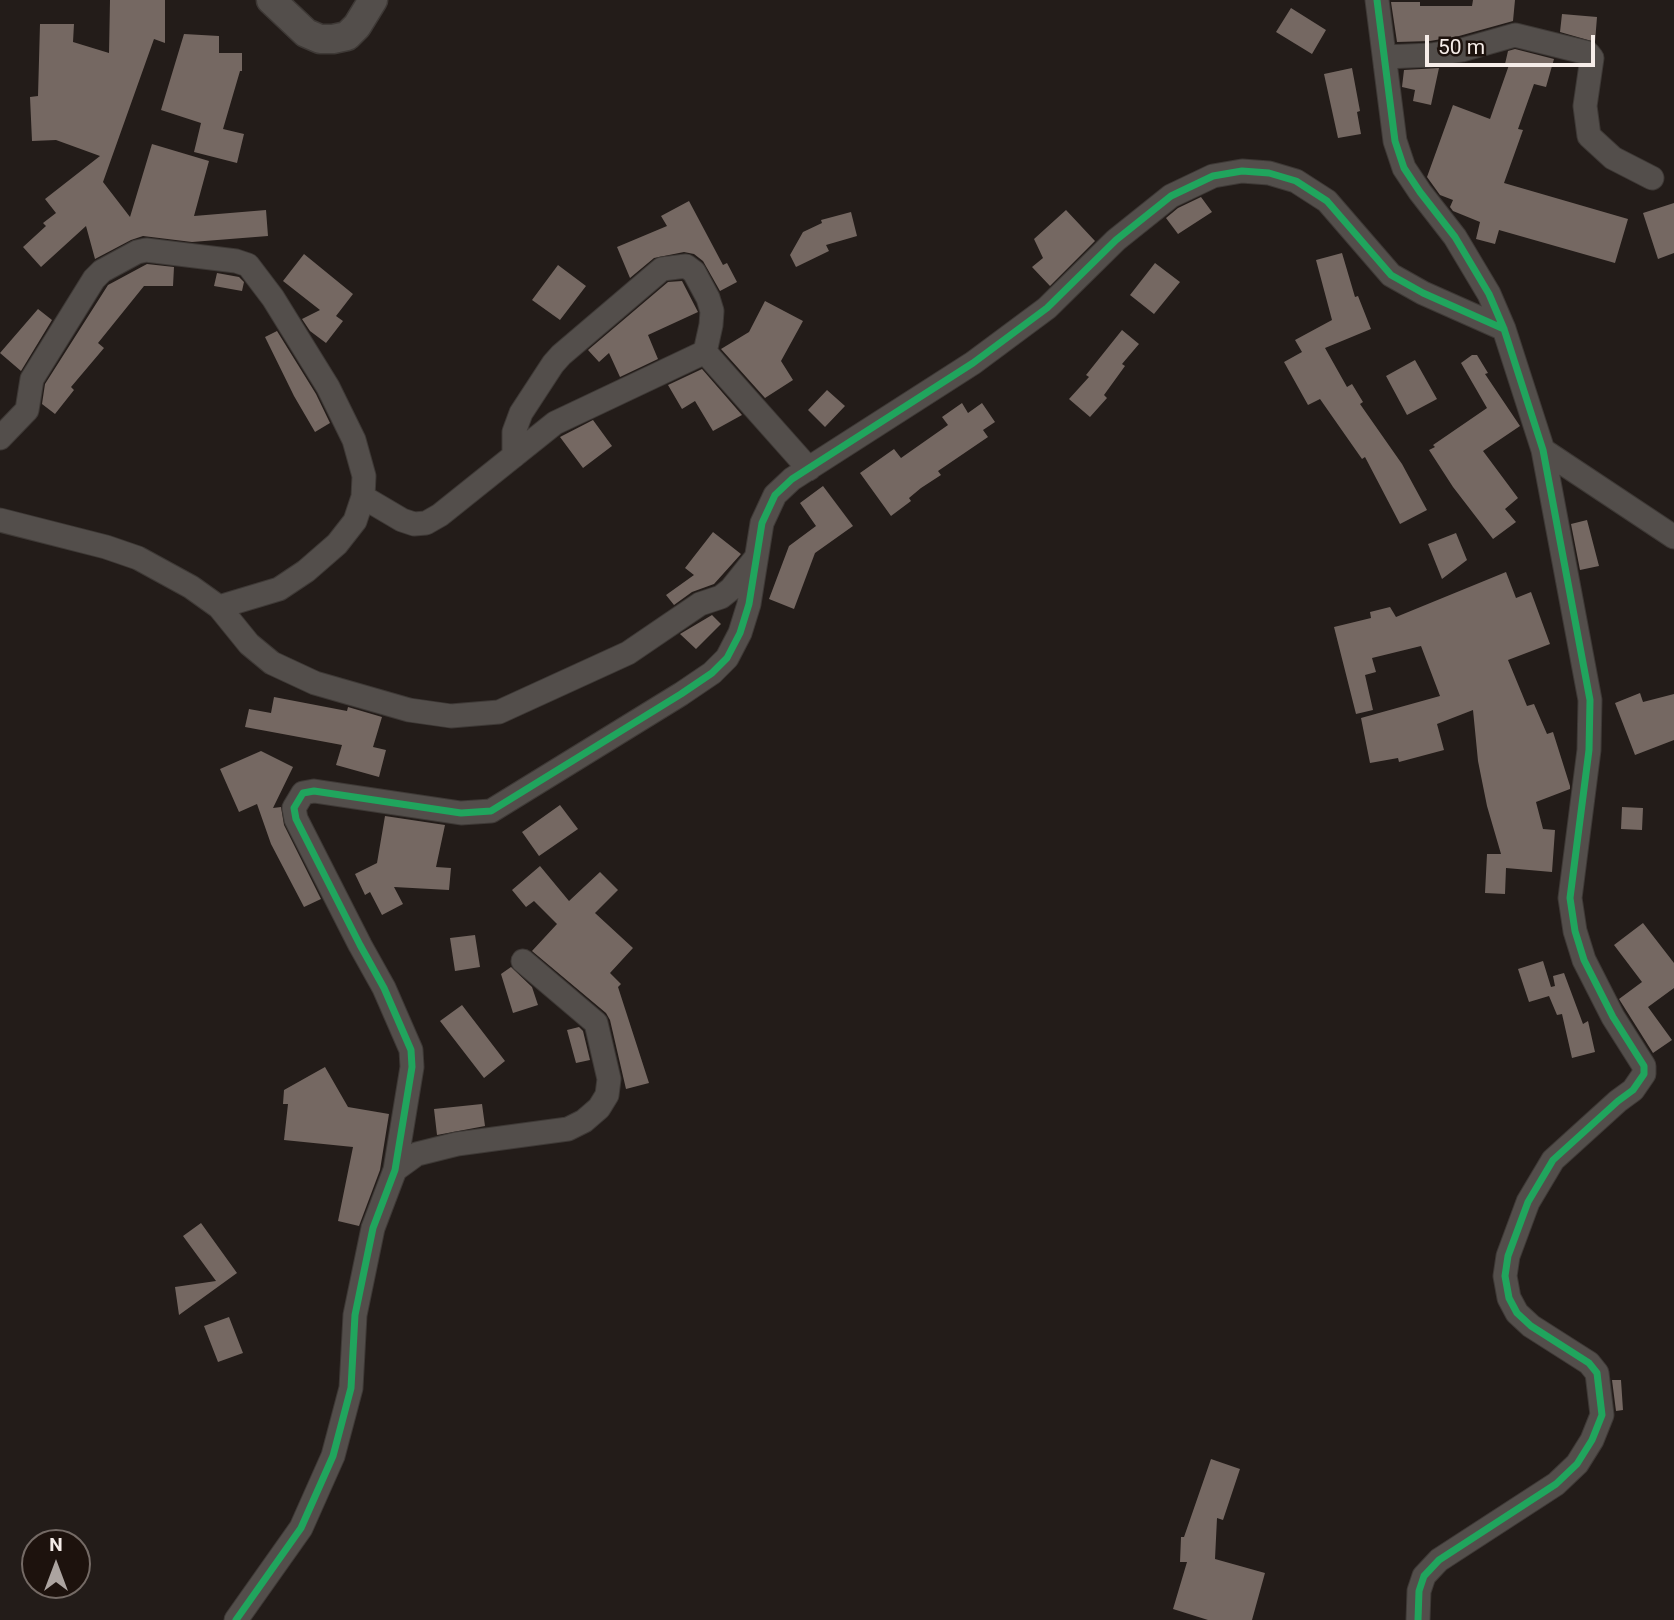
<!DOCTYPE html>
<html>
<head>
<meta charset="utf-8">
<style>
  body { margin:0 }
  #map { position:relative; width:1674px; height:1620px; overflow:hidden; background:#231c19; font-family:Roboto,sans-serif }
  canvas { display:block }
  .north { position:absolute; left:21px; top:1529px; width:70px; height:70px; box-sizing:border-box; background:#1d120d; border:2px solid #746a65; border-radius:50%; rotate:0deg; font-size:19px; font-weight:700; line-height:28px; text-align:center; color:#f6ede9 }
  .north::after { content:''; display:block; margin:auto; width:24px; height:32px; background:#aca4a0; clip-path:polygon(50% 0,100% 100%,50% 72%,0 100%) }
  .scale { position:absolute; left:1425px; top:35px; width:170px; height:32px; box-sizing:border-box; border:4px solid #f6ede9; border-top:0; padding-left:9px; font-size:21px; line-height:24px; white-space:nowrap; color:#f6ede9; -webkit-text-stroke:5px #1d120d; paint-order:stroke }
</style>
</head>
<body>
<div id="map">
<canvas width="1674" height="1620"></canvas>
<div class="north">N</div>
<div class="scale">50 m</div>
</div>
<script>
const g = document.querySelector('canvas').getContext('2d');
g.lineJoin = 'round';
function paint(path, color) { g.fillStyle = color; g.fill(path, 'evenodd'); }
const shape = rows => new Path2D(rows.map(r => 'M' + r).join(''));
function stroke(path, color, width, dash) { g.strokeStyle = color; g.lineWidth = width; g.lineCap = dash ? 'butt' : 'round'; g.setLineDash(dash || []); g.stroke(path); }
paint(shape([
  [110,0,165,0,165,43,154,39,103,182,130,217,152,144,209,161,194,216,266,210,268,236,192,242,143,236,131,240,95,259,86,226,41,267,23,247,46,226,43,223,56,213,45,199,100,156,56,140,32,141,30,97,38,96,40,24,74,24,73,42,109,53],
  [1473,0,1515,0,1513,21,1459,36,1430,41,1397,42,1391,2,1420,2,1420,6,1472,6],
  [1291,8,1326,30,1312,54,1276,32],
  [1562,14,1597,17,1595,42,1560,32],
  [184,34,219,36,219,53,242,53,242,71,240,71,223,129,244,134,237,163,194,152,201,123,161,110],
  [1515,49,1554,59,1546,87,1534,84,1518,129,1523,130,1504,183,1628,219,1615,263,1499,230,1495,244,1476,239,1480,222,1453,211,1450,207,1453,200,1440,195,1427,177,1453,105,1490,119,1509,65,1505,64,1508,51],
  [1352,68,1360,111,1357,112,1361,134,1338,138,1324,74],
  [1439,68,1431,105,1413,101,1415,90,1402,87,1404,70],
  [1201,197,1212,212,1178,234,1166,218,1178,208],
  [689,201,723,265,727,263,737,282,720,291,703,261,694,254,684,252,654,258,630,278,617,247,667,226,661,216],
  [1674,203,1674,253,1658,259,1643,213],
  [1066,210,1095,241,1050,286,1032,267,1043,258,1034,239],
  [851,212,857,236,826,245,829,251,796,267,790,255,803,232,822,223,821,220],
  [1342,253,1355,297,1358,296,1371,329,1325,348,1347,387,1352,384,1363,402,1360,404,1402,464,1427,510,1400,524,1365,457,1362,459,1320,399,1308,405,1284,362,1302,352,1295,340,1332,320,1316,260],
  [304,254,353,294,336,316,343,321,326,343,310,331,302,319,320,310,283,281],
  [1155,263,1180,282,1154,314,1130,295],
  [147,264,174,267,173,286,144,286,98,343,104,348,71,387,74,390,55,414,42,404,45,384,108,285],
  [558,265,586,286,560,320,532,300],
  [217,273,239,277,244,282,242,291,214,286],
  [682,281,698,312,648,335,658,359,620,377,609,353,599,362,588,350,668,282],
  [765,301,803,321,781,361,793,380,765,398,721,349,749,332],
  [38,309,52,320,21,371,0,353],
  [1122,330,1139,344,1122,364,1125,366,1104,395,1107,398,1090,417,1069,399,1089,377,1086,375],
  [277,331,316,394,330,423,315,432,294,396,265,337],
  [1472,355,1477,355,1488,373,1485,374,1520,426,1483,451,1518,498,1505,509,1516,522,1493,539,1453,487,1429,450,1435,447,1433,445,1487,408,1461,363],
  [1415,360,1437,399,1407,415,1386,376],
  [702,369,742,415,713,431,695,401,682,409,668,385],
  [827,390,845,406,825,427,808,410],
  [962,403,968,413,982,403,995,422,983,430,988,437,938,471,941,475,921,488,909,498,911,501,891,516,860,473,894,449,901,458,948,425,942,417],
  [593,420,612,446,583,468,560,437],
  [823,486,853,526,815,553,794,609,769,599,789,546,816,526,800,503],
  [1587,520,1599,566,1580,570,1571,524],
  [713,532,741,554,714,584,692,592,674,605,666,595,694,575,685,568],
  [1456,533,1467,560,1442,579,1428,544],
  [1506,572,1516,598,1531,592,1550,644,1508,660,1527,706,1534,704,1547,734,1553,732,1570,786,1570,789,1536,802,1543,829,1555,830,1552,872,1506,868,1505,894,1485,893,1487,854,1501,854,1487,806,1478,761,1473,710,1437,724,1444,750,1399,762,1398,758,1370,763,1361,718,1440,696,1421,646,1372,658,1376,672,1365,675,1373,710,1356,714,1334,627,1371,618,1370,612,1390,607,1396,617],
  [712,615,721,624,696,649,680,634],
  [1640,693,1643,702,1674,694,1674,740,1635,755,1615,703],
  [274,697,347,711,348,707,382,717,373,747,386,750,379,777,336,765,342,745,245,727,249,709,271,713],
  [261,751,293,767,273,808,281,807,284,825,321,899,304,907,271,844,257,804,239,812,220,769],
  [560,805,578,829,539,856,522,832],
  [1622,807,1643,808,1642,830,1621,829],
  [385,816,445,825,436,867,451,868,449,890,394,887,403,904,382,915,370,892,365,895,355,874,377,863],
  [540,866,569,901,600,872,618,890,595,913,633,948,610,973,621,984,618,987,649,1083,626,1089,610,1020,606,1013,532,951,557,924,534,901,526,907,512,890],
  [1643,923,1674,963,1674,988,1648,1007,1672,1040,1653,1053,1619,999,1642,982,1614,945],
  [475,935,480,967,455,971,450,938],
  [1543,961,1551,987,1555,986,1553,976,1564,973,1583,1024,1588,1021,1595,1052,1572,1058,1562,1014,1557,1015,1549,996,1529,1002,1518,969],
  [511,967,532,987,538,1005,513,1013,501,974],
  [462,1005,505,1061,484,1078,440,1021],
  [579,1027,583,1031,590,1060,576,1063,567,1030],
  [325,1067,348,1107,389,1114,380,1170,359,1226,338,1221,353,1147,284,1140,288,1104,283,1104,284,1090],
  [482,1104,485,1126,437,1135,434,1109],
  [201,1223,237,1273,179,1315,175,1287,216,1281,183,1236],
  [229,1317,243,1353,218,1362,204,1326],
  [1612,1380,1621,1380,1623,1410,1616,1411],
  [1211,1459,1240,1469,1223,1520,1217,1518,1215,1559,1265,1573,1252,1620,1208,1620,1173,1609,1187,1562,1180,1562,1181,1537,1184,1537]
]), '#756862');
const minor = shape([
  [1377,0,1395,141,1404,168,1420,192,1455,237,1489,294,1504,329,1543,450,1590,700,1589,750,1570,898,1575,931,1584,960,1613,1017,1644,1066,1644,1074,1633,1090,1618,1101,1553,1160,1528,1202,1508,1256,1505,1276,1509,1298,1517,1313,1531,1326,1589,1363,1597,1373,1602,1415,1592,1440,1577,1464,1556,1484,1439,1560,1424,1576,1419,1591,1418,1620],
  [1385,57,1431,55,1462,50,1515,35,1588,53,1592,58,1585,106,1589,136,1613,158,1652,178],
  [0,438,27,410,32,379,94,279,102,271,137,252,146,250,236,261,248,265,273,298,328,387,354,440,364,476,363,497,355,521,337,544,306,571,279,589,219,607],
  [1543,450,1674,537],
  [514,456,514,432,521,413,553,364,561,355,662,269,686,266,694,272,708,298,712,311,711,325,705,352],
  [363,497,402,520,414,524,426,523,440,515,555,423,705,352,809,469],
  [0,520,106,547,138,558,191,587,219,607,249,644,272,663,315,683,409,710,451,716,499,712,628,653,700,604,721,597,731,589,755,559],
  [395,1170,417,1154,457,1144,568,1129,584,1121,599,1108,607,1095,609,1079,596,1023,523,961],
  [236,1620,301,1528,333,1456,351,1388,355,1315,373,1228,395,1170,412,1067,411,1050,384,988,360,945,296,819,294,808,303,793,314,791,461,813,491,811,681,694,712,673,727,658,740,633,749,604,762,523,775,495,792,479,973,363,1047,308,1116,240,1171,196,1213,176,1242,171,1269,173,1296,181,1327,201,1391,275,1423,293,1504,329]
]);
const tertiary = shape([
  [271,0,306,33,320,39,333,39,347,36,357,26,373,0]
]);
stroke(minor, '#3e3936', 25);
stroke(tertiary, '#3e3936', 31);
stroke(minor, '#534e4b', 23);
stroke(tertiary, '#534e4b', 28);
stroke(shape([
  [1377,0,1395,141,1404,168,1420,192,1455,237,1489,294,1504,329,1543,450,1590,700,1589,750,1570,898,1575,931,1584,960,1613,1017,1644,1066,1644,1074,1633,1090,1618,1101,1553,1160,1528,1202,1508,1256,1505,1276,1509,1298,1517,1313,1531,1326,1589,1363,1597,1373,1602,1415,1592,1440,1577,1464,1556,1484,1439,1560,1424,1576,1419,1591,1418,1620],
  [236,1620,301,1528,333,1456,351,1388,355,1315,373,1228,395,1170,412,1067,411,1050,384,988,360,945,296,819,294,808,303,793,314,791,461,813,491,811,681,694,712,673,727,658,740,633,749,604,762,523,775,495,792,479,973,363,1047,308,1116,240,1171,196,1213,176,1242,171,1269,173,1296,181,1327,201,1391,275,1423,293,1504,329]
]), '#20a55d', 7);
</script>
</body>
</html>
